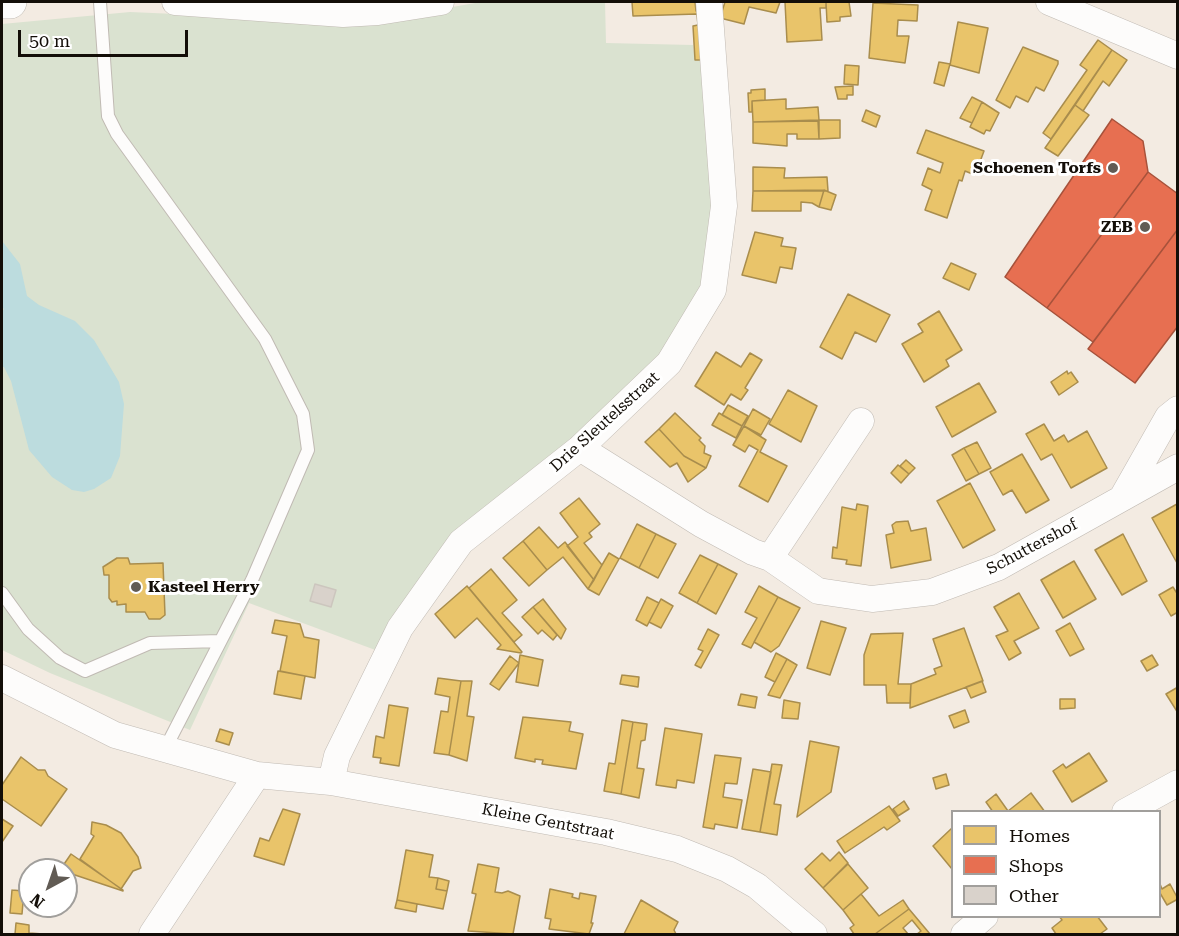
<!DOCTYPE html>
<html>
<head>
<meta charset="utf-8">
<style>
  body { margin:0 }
  #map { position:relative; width:1179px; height:936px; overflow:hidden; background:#f3ebe2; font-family:"Roboto Serif",serif }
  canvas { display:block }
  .frame { position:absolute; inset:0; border:3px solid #130e08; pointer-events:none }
  .legend { position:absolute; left:951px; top:810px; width:210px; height:108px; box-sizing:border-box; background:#fff; border:2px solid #a19f9c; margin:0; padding:8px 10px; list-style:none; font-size:18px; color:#130e08 }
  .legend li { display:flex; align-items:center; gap:12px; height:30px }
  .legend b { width:30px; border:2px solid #a19f9c }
  .north { position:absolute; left:18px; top:858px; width:60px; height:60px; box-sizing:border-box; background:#fff; border:2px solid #a19f9c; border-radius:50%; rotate:220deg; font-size:16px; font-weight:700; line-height:24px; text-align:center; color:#130e08 }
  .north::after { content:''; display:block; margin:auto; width:21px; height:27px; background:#615b54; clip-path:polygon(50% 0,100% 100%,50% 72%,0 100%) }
  .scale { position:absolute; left:18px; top:30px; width:170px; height:27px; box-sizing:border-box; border:3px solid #130e08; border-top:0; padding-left:8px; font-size:18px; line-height:21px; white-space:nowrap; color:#130e08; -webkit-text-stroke:4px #fff; paint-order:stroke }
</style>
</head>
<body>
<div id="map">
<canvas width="1179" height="936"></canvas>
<div class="frame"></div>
<ul class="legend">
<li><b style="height:16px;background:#e9c46a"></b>Homes</li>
<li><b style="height:16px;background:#e76f51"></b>Shops</li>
<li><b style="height:16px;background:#d9d2cb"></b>Other</li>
</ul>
<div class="north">N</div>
<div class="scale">50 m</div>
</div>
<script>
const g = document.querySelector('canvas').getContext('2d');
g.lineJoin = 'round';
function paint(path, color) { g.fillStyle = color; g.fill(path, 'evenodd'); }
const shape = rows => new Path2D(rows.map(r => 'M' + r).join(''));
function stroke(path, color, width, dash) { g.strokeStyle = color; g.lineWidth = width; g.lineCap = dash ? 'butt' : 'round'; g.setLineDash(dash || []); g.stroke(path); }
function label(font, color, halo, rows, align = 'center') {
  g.font = font + ' "Roboto Serif",serif'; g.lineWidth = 6; g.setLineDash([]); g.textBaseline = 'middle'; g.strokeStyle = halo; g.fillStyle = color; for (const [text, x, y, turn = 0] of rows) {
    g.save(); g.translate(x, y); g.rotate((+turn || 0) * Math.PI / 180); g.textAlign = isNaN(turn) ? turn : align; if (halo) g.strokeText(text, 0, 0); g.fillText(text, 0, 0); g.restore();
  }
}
paint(shape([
  [481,2,605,2,606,43,693,45,695,60,705,61,715,211,702,289,653,368,572,448,452,541,378,651,249,603,190,730,50,673,2,650,2,24,130,12,334,21,395,17]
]), '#dae2d0');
paint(shape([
  [2,241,20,264,27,296,39,305,75,321,94,340,119,382,124,404,120,456,111,478,94,489,84,492,72,490,52,477,29,450,11,381,4,367,2,367,2,312,4,309,2,307]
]), '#bcdcde');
const homes = shape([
  [632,2,695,2,696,11,705,10,707,60,695,60,693,26,698,25,697,14,633,16,632,2],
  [725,2,780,2,776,13,749,7,744,24,720,18,725,2],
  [785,2,826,2,826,8,820,8,822,40,787,42,785,2],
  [826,2,849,2,851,16,840,17,840,21,827,22,826,2],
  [873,3,918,5,917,21,898,20,897,36,909,36,905,63,869,58,873,3],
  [958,22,988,28,979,73,950,65,958,22],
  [1098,40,1112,50,1051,139,1043,133,1087,70,1080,65,1098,40],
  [1023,47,1058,61,1058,64,1044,91,1036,87,1028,102,1016,96,1010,108,996,100,1023,47],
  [1112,50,1127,60,1109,86,1103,81,1083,111,1075,105,1112,50],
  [939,62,950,64,944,86,934,83,939,62],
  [845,65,859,66,858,85,844,84,845,65],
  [853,86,853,95,847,95,847,99,838,99,835,87,853,86],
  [765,89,765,100,752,101,752,112,749,112,748,93,751,93,751,90,765,89],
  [972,97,982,102,972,123,960,118,972,97],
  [786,99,786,109,818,107,819,120,753,122,752,101,786,99],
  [982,102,999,113,990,131,986,130,984,134,970,127,982,102],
  [1075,105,1089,115,1058,156,1045,148,1075,105],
  [866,110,880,116,876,127,862,121,866,110],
  [819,120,840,120,840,138,819,139,819,120],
  [818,121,819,139,797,139,797,134,787,134,787,146,753,143,753,122,818,121],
  [926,130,984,151,975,175,965,171,962,181,959,180,947,218,925,210,932,190,922,185,928,168,940,173,943,163,917,153,926,130],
  [753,167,785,168,784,178,827,177,828,191,753,191,753,167],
  [824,190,836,195,831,210,819,207,824,190],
  [824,190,819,207,812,203,801,202,801,211,752,211,753,191,824,190],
  [755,232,783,238,781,246,796,248,792,269,780,267,776,283,742,275,755,232],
  [951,263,976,274,969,290,943,278,951,263],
  [848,294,890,315,876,342,855,332,842,359,820,347,848,294],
  [939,311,962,350,946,360,949,366,924,382,902,344,923,332,918,324,939,311],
  [716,352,741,367,750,353,762,360,745,388,748,390,741,400,731,394,724,405,695,386,716,352],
  [1067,371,1068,374,1071,372,1078,382,1059,395,1051,382,1067,371],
  [979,383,996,412,952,437,936,407,979,383],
  [788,390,817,406,801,442,769,424,788,390],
  [728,405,748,416,742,426,722,415,728,405],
  [753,409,770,419,761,435,744,426,753,409],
  [675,413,701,438,699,440,705,446,704,453,711,456,706,468,684,456,659,429,675,413],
  [719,413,742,426,736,438,712,425,719,413],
  [1044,424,1054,441,1064,435,1068,442,1087,431,1107,468,1071,488,1052,454,1041,460,1026,434,1044,424],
  [744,426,766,440,760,452,787,466,768,502,739,486,758,450,749,445,745,452,733,445,744,426],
  [659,429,684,456,706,468,688,482,677,463,670,467,645,442,659,429],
  [977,442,991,468,979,474,964,448,977,442],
  [964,448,979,474,966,481,952,455,964,448],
  [1022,454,1049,500,1026,513,1012,490,1003,495,990,472,1022,454],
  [906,460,915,468,909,474,900,466,906,460],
  [898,465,909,474,901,483,891,473,898,465],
  [970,483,995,530,963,548,937,501,970,483],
  [579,498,600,524,589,533,592,537,584,543,602,565,594,580,567,546,578,537,560,513,579,498],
  [857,504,868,506,861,566,846,564,847,560,832,558,833,547,837,548,842,507,856,510,857,504],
  [1177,504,1178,506,1177,563,1152,518,1177,504],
  [908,521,911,531,926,528,931,560,891,568,886,535,894,533,892,525,896,522,908,521],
  [637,524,656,534,639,568,620,558,637,524],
  [539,527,558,548,565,542,594,580,588,589,563,557,547,570,523,541,539,527],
  [656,534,676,544,658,578,639,568,656,534],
  [1123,534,1147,581,1122,595,1095,550,1123,534],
  [523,541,547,570,529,586,503,558,523,541],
  [609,553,619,559,599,595,588,589,609,553],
  [700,555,718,564,697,603,679,593,700,555],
  [117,558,128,558,130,564,163,563,165,615,160,619,149,619,145,612,126,612,126,604,117,605,117,601,112,602,109,598,109,575,104,575,103,567,117,558],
  [1074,561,1096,599,1063,618,1041,580,1074,561],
  [718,564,737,574,716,614,697,603,718,564],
  [491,569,517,600,502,613,522,635,514,642,469,588,491,569],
  [467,586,522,652,521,653,497,649,501,645,477,618,455,638,435,614,467,586],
  [759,586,778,597,751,648,742,644,757,618,745,612,759,586],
  [1173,587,1178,595,1178,612,1171,616,1159,595,1173,587],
  [1019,593,1039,628,1014,641,1021,653,1009,660,996,636,1008,631,994,607,1019,593],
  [647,597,659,603,647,626,636,620,647,597],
  [778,597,800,608,779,646,771,652,754,642,778,597],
  [543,599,566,629,561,639,533,607,543,599],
  [661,599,673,606,661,628,649,622,661,599],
  [533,607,557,635,553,640,542,630,538,634,522,617,533,607],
  [275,620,300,624,304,637,319,640,315,678,280,671,287,636,272,633,275,620],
  [821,621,846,628,830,675,807,668,821,621],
  [1070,623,1084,649,1070,656,1056,631,1070,623],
  [964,628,983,681,910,708,911,684,936,674,934,669,942,666,933,639,964,628],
  [708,629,719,635,701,668,695,665,703,651,698,649,708,629],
  [903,633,898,684,911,684,910,703,887,703,886,685,864,685,864,655,871,634,903,633],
  [776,653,787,659,775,682,765,677,776,653],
  [520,655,543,660,538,686,516,682,520,655],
  [1152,655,1158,665,1147,671,1141,661,1152,655],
  [510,656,519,663,499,690,490,684,510,656],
  [787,659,797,665,780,698,768,695,787,659],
  [278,671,305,676,301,699,274,694,278,671],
  [622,675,639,677,638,687,620,684,622,675],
  [438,678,461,681,449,755,434,753,441,711,448,712,450,697,435,694,438,678],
  [461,681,472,681,467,716,474,717,467,761,449,755,461,681],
  [982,681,986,692,971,698,966,687,982,681],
  [1178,687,1178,713,1166,694,1178,687],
  [741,694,757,697,755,708,738,705,741,694],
  [1060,699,1075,699,1075,708,1060,709,1060,699],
  [784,700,800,703,798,719,782,718,784,700],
  [389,705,408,708,399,766,380,763,381,758,373,757,376,736,384,738,389,705],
  [965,710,969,722,954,728,949,716,965,710],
  [523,717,571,722,569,731,583,734,576,769,542,764,543,760,535,759,535,762,515,758,523,717],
  [622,720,633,722,621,794,604,791,609,763,615,764,622,720],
  [633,722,647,724,645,740,641,741,637,768,644,769,639,798,621,794,633,722],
  [665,728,702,734,694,783,677,780,676,788,656,785,665,728],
  [220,729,233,733,229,745,216,741,220,729],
  [810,741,839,747,831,792,797,817,810,741],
  [1089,753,1107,781,1072,802,1053,771,1063,764,1066,768,1089,753],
  [715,755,741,758,737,784,725,783,723,797,742,800,737,828,715,824,714,829,703,827,715,755],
  [21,757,38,770,45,770,48,776,67,789,41,826,2,799,2,785,21,757],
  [772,764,782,765,774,804,781,805,777,835,760,832,772,764],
  [753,769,771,772,760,832,742,829,753,769],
  [946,774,949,785,936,789,933,778,946,774],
  [1031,793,1045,812,993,812,986,802,996,794,1008,811,1031,793],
  [904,801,909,809,898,816,893,809,904,801],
  [889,806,900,821,887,830,884,827,845,853,837,841,889,806],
  [283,809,300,814,284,865,254,856,260,838,269,841,283,809],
  [2,819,13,826,2,842,2,819],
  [92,822,106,825,121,833,138,857,141,868,133,871,121,889,80,859,94,836,91,834,92,822],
  [952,828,952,869,933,846,952,828],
  [406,850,433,855,429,877,438,878,436,889,447,891,443,909,397,900,406,850],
  [839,852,848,863,823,888,805,869,822,853,830,861,839,852],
  [71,854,123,890,123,891,60,870,71,854],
  [478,864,499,868,495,892,502,893,508,891,520,896,513,934,468,931,476,894,472,893,478,864],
  [848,864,868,888,843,910,823,888,848,864],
  [438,878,449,881,447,891,436,889,438,878],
  [1160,884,1162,889,1170,884,1178,899,1167,905,1160,893,1160,884],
  [550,889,573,894,572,897,579,899,580,893,596,896,591,923,593,923,589,934,549,929,551,919,545,918,550,889],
  [12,890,24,891,22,914,10,913,12,890],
  [861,894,879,916,903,900,909,909,875,934,854,934,850,928,854,925,843,910,861,894],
  [397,900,417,904,416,912,395,908,397,900],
  [641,900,678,922,674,930,676,934,624,934,641,900],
  [909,909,930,934,917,934,921,931,912,920,903,928,908,934,875,934,909,909],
  [1059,916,1097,916,1107,929,1100,934,1056,934,1052,928,1062,920,1059,916],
  [16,923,29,925,29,933,43,934,15,934,16,923]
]);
paint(homes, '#e9c46a');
stroke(homes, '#a98d4d', 1.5);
const shops = shape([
  [1112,119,1143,141,1148,172,1047,308,1005,277,1112,119],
  [1148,172,1178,194,1178,229,1093,342,1047,308,1148,172],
  [1178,229,1178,326,1135,383,1088,349,1178,229]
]);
paint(shops, '#e76f51');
stroke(shops, '#a7523b', 1.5);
const building = shape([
  [315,584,336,590,331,607,310,601,315,584]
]);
paint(building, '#d9d2cb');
stroke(building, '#ccc6be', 1.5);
const lane = shape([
  [100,2,108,116,117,134,265,339,303,414,308,450,252,580,165,749],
  [2,593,28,629,60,658,85,671,150,643,220,641]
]);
const street = shape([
  [175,2,343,14,378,12,441,2],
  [1049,2,1178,56],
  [580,448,701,524,753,552,770,558,818,591,872,599,932,592,999,567,1178,467],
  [1122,498,1168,417,1178,409],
  [770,558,861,421],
  [2,678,115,735,257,775,331,782,606,832,677,849,727,869,757,886,814,934],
  [331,782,337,756,400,628,461,542,580,448,669,363,713,290,724,206,709,2],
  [1125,812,1178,783],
  [152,934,257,775],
  [964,934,985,916]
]);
const secondary = shape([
  [2,2,10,2]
]);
stroke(lane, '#c0bab3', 14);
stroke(street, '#c0bab3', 27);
stroke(secondary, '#c0bab3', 34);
stroke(lane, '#fdfcfb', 12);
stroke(street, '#fdfcfb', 26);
stroke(secondary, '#fdfcfb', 33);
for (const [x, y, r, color] of [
  [1113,168,6,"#615b54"],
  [1145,227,6,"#615b54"],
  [136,587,6,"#615b54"]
]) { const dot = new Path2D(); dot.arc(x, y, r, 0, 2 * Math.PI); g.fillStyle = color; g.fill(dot); stroke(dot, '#fff', 2); }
label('bold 16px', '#130e08', '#fff', [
  ["Schoenen Torfs",1101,168],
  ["ZEB",1133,227],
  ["Kasteel Herry",148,587,"left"]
], 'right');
label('16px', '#130e08', '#fff', [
  ["Drie Sleutelsstraat",605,422,-42],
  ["Schuttershof",1032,547,-28],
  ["Kleine Gentstraat",548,822,11]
]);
</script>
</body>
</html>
